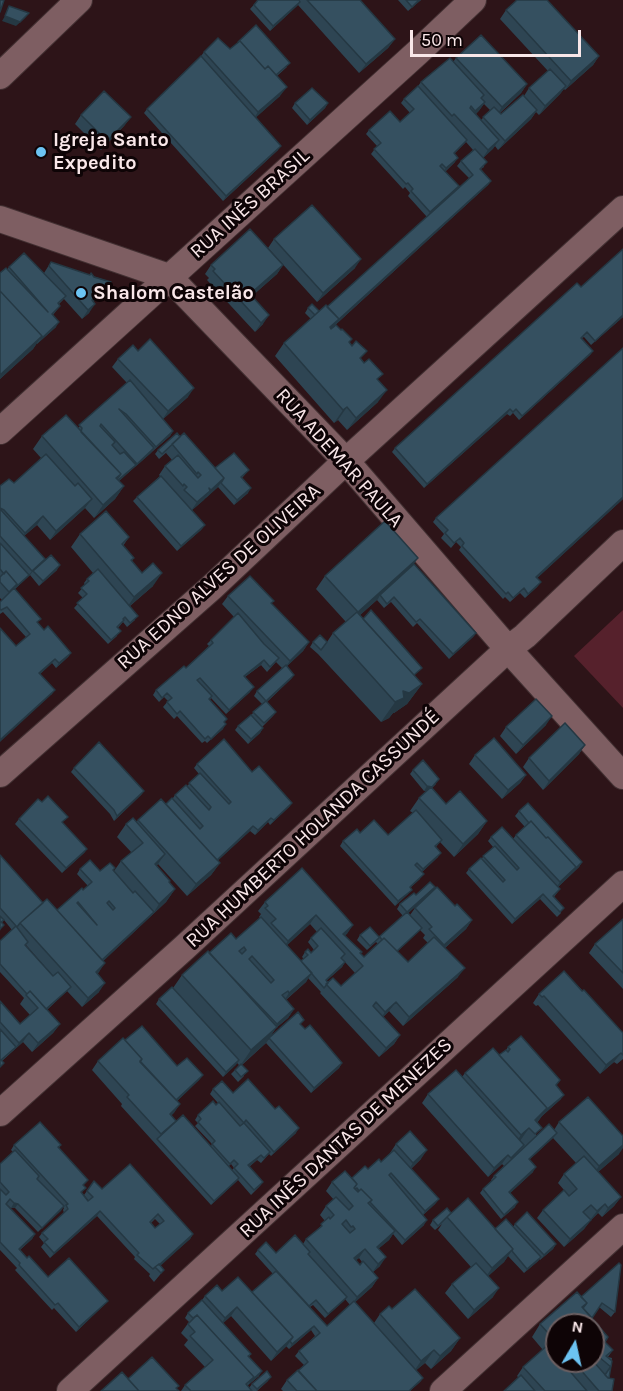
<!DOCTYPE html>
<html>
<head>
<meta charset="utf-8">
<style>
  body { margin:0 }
  #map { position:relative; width:623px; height:1391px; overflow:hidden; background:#2d1418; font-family:Karla,sans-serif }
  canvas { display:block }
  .north { position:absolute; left:545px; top:1313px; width:60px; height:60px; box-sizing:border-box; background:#0e0406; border:2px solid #6c5f61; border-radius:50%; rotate:9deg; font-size:16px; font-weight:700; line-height:24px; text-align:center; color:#f9e7e9 }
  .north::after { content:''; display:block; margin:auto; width:21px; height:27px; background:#6cc3f2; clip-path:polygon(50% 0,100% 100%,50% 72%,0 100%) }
  .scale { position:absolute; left:410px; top:30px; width:171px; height:27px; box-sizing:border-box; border:3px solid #f9e7e9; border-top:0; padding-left:8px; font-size:18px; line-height:21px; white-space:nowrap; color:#f9e7e9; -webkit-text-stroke:4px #0e0406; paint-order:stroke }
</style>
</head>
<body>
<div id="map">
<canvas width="623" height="1391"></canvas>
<div class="north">N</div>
<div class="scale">50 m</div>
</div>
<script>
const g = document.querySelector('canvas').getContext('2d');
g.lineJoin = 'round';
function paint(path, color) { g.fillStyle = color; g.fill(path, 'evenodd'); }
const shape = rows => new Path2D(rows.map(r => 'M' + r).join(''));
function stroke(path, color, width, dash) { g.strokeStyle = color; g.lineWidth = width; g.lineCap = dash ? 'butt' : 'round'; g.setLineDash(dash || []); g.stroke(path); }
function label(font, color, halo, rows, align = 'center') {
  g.font = font + ' Karla,sans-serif'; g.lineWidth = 6; g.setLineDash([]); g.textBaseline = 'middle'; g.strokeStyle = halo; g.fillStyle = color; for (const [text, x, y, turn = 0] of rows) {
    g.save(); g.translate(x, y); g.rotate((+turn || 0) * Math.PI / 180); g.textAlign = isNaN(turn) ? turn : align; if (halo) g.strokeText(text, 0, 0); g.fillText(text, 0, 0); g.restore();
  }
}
paint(shape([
  [623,610,623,708,574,656]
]), '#56212c');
const minor = shape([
  [0,76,79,0],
  [0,219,169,277,346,461,508,649,623,776],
  [0,431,418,52,473,0],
  [0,774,211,588,346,461,623,209],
  [0,1113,185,947,508,649,525,636,623,543],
  [70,1391,623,884],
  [443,1391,623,1227]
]);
stroke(minor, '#423032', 28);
stroke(minor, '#7e5e62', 26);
paint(shape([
  [258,0,360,0,395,39,388,48,359,73,298,5,270,31,250,9],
  [398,0,421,0,408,11],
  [506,10,599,56,593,65,565,90,564,89,560,94,539,115,536,112,531,119,498,150,495,146,483,158,484,167,481,169,491,181,488,185,332,328,349,343,378,380,378,402,347,430,338,420,334,423,275,356,284,343,311,319,305,313,308,308,319,311,327,307,427,217,408,196,410,193,405,187,403,189,371,154,377,146,366,134,369,130,400,122,410,113,401,103,404,99,418,86,421,82,453,62,456,58,527,84,521,93,500,113,501,114,524,96,529,88,548,71,500,19],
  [484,104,490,110,481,120,476,114],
  [466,142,473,150,461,161,457,166,469,178,455,191,445,172,455,162,454,154],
  [230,49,287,67,277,76,280,96,256,117,278,150,223,201,144,113,147,109,201,56,204,52],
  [295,103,328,103,325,108,307,125,292,108],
  [81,115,131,117,124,126,101,150,75,124],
  [274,239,355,268,317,302,268,248],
  [51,262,111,282,105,291,93,302,89,313,82,319,64,299,59,304,60,306,53,315,56,327,37,344,37,343,33,349,0,379,0,273,7,270,9,267,44,273],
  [211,265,283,265,277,274,252,296,263,324,255,332,207,280,209,278,205,274],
  [581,287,623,317,591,345,584,337,582,338,593,351,590,355,519,420,513,413,510,416,507,414,424,488,392,452,395,448],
  [138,351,188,397,163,419,173,431,170,436,119,481,124,486,115,499,94,518,85,508,50,540,37,525,24,536,45,559,41,564,57,570,39,586,30,575,15,589,38,623,44,630,71,653,68,657,56,668,52,663,40,674,55,690,51,695,16,646,26,637,3,612,0,614,0,602,2,600,0,598,0,486,14,483,41,458,33,449,42,436,78,428,127,383,112,367,118,359],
  [177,433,215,468,249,470,242,478,248,493,234,505,218,487,191,511,205,525,201,530,177,551,133,501,137,497,160,476,159,475,165,466,172,460,166,453,167,452,159,459,155,454,158,450],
  [623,499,537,578,541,582,537,587,525,598,520,593,510,602,505,597,503,599,459,550,461,547,456,542,451,548,441,538,444,534,433,522,436,518],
  [80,534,129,537,123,546,134,558,132,561,153,586,130,606,135,620,127,627,123,622,118,628,117,636,108,644,74,608,83,598,78,593,85,585,84,583,87,579,93,573,71,547],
  [418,558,412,566,476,633,473,637,449,659,417,623,413,627,391,602,384,608,377,600,378,599,360,615,422,684,407,704,394,713,393,713,389,718,381,722,318,654,310,647,313,642,327,642,333,633,346,622,316,589,325,576],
  [228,596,272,604,309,642,303,651,287,666,294,675,291,679,267,702,276,712,273,716,262,727,263,728,260,733,248,744,235,730,238,726,251,715,262,704,254,696,257,691,282,668,276,662,267,672,261,665,245,677,250,692,226,714,211,698,210,700,224,723,223,729,207,743,205,741,202,743,177,716,174,719,163,707,168,701,164,697,159,702,153,695,156,690,186,668,209,646,207,644,234,617,222,604],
  [546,725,516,754,500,736,506,727],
  [585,745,579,754,543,790,523,767,529,758],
  [475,755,526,775,520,783,502,799,469,764],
  [197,764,252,772,292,803,289,807,270,825,268,822,255,835,250,831,218,860,220,863,211,875,187,896,158,864,156,866,175,889,166,902,103,961,99,972,97,974,99,992,82,1007,67,991,47,1010,60,1024,53,1033,32,1052,23,1042,2,1061,0,1068,0,1001,20,1024,30,1015,20,1004,24,998,0,972,0,941,12,930,4,920,2,923,0,931,0,855,43,903,57,910,88,886,77,874,80,869,100,871,113,870,114,871,121,861,132,853,117,837,126,824,136,823,138,820,166,804,173,798,175,795,187,786,199,774,194,768],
  [26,945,53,976,25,946],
  [74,768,144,791,141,795,114,821,110,814,71,772],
  [413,770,436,784,432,788,446,804,487,821,478,834,454,857,440,842,436,847,438,857,422,872,420,879,410,888,408,894,395,906,340,846,343,841,360,833,388,835,413,813,410,811,419,798,427,791,424,791,410,774],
  [519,811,582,862,579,867,558,887,560,889,554,897,561,913,557,917,540,899,512,924,466,873,469,869,481,859,493,847,488,841,491,837,513,839,516,835,525,827,515,816],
  [19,819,63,823,87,849,84,853,62,873,15,824],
  [432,892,455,906,472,920,466,929,445,948,458,977,403,1026,389,1011,383,1017,400,1035,394,1044,379,1057,320,993,321,992,308,978,306,982,286,1000,294,1009,288,1018,276,1028,266,1043,242,1065,244,1076,238,1082,231,1074,235,1070,239,1065,237,1063,223,1077,156,1004,159,999,173,988,182,975,209,953,236,939,260,918,259,917,261,914,258,911,265,902,353,925,345,935,364,957,378,944,376,942,367,950,357,940,360,935,379,937,403,916,397,909,400,904,416,895],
  [431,893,415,908,410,915,408,913],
  [310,924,317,932,311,938,308,942,314,950,311,953,305,952,302,957,304,959,301,961,287,945],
  [420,930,425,935,423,938,428,943,408,962,397,951],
  [345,962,355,973,341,986,328,983,326,981,342,967],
  [623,919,623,989,589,953,595,944],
  [564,971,623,1033,623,1059,617,1064,614,1062,600,1074,538,1005,536,1006,533,1003,539,994],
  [301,1025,342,1063,339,1068,311,1093,266,1043,269,1038],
  [125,1040,177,1066,203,1075,199,1080,177,1101,180,1104,171,1116,173,1125,211,1146,212,1144,195,1126,198,1123,195,1120,198,1115,218,1103,210,1094,213,1089,233,1093,296,1133,271,1156,269,1154,261,1163,257,1160,249,1167,263,1182,260,1186,251,1195,238,1180,211,1205,121,1106,122,1104,92,1070,98,1061],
  [231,1164,234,1168,232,1170,229,1166],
  [508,1047,556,1086,561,1099,542,1116,537,1123,536,1136,554,1130,559,1122,619,1154,598,1172,621,1197,614,1206,602,1217,598,1213,591,1220,584,1229,564,1247,537,1218,543,1210,564,1190,558,1183,564,1174,576,1163,553,1138,529,1160,533,1172,510,1193,515,1207,501,1219,480,1193,483,1189,492,1181,491,1180,494,1176,504,1166,502,1164,488,1177,422,1103,428,1094,462,1077,465,1073,499,1055,506,1050],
  [396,1144,421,1159,411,1169,439,1199,435,1204,423,1215,424,1225,402,1245,393,1234,389,1240,379,1248,380,1266,373,1272,378,1278,372,1287,355,1302,374,1323,380,1314,392,1309,460,1338,451,1351,431,1369,425,1363,416,1370,423,1378,420,1382,410,1391,283,1391,281,1389,287,1380,304,1365,295,1356,299,1351,315,1336,311,1330,289,1349,286,1346,271,1361,231,1316,223,1323,251,1354,249,1357,259,1376,247,1386,252,1391,181,1391,185,1385,205,1367,184,1345,188,1340,181,1333,189,1322,185,1318,188,1313,202,1300,205,1296,222,1291,252,1292,273,1274,255,1254,258,1250,276,1253,303,1244,306,1239,318,1229,325,1221,320,1215,326,1206,334,1200,326,1191,332,1182,352,1178,381,1162,390,1154,390,1153],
  [359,1258,362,1262,360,1265,356,1260],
  [345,1299,350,1305,327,1326,310,1307,313,1305,325,1318],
  [14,1145,61,1145,59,1148,84,1186,82,1193,88,1201,89,1201,84,1195,94,1181,102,1189,130,1164,193,1234,190,1239,160,1265,164,1270,154,1282,149,1276,150,1274,134,1259,135,1257,97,1216,50,1258,41,1247,44,1243,39,1237,42,1233,64,1213,63,1210,64,1208,63,1207,38,1232,15,1208,11,1208,7,1204,35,1234,32,1239,20,1250,27,1258,48,1277,104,1305,76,1332,54,1308,52,1310,15,1270,17,1268,0,1250,0,1164,13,1152,11,1150],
  [155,1219,160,1224,155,1228,151,1223],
  [451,1213,495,1229,513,1227,515,1224,556,1244,553,1249,540,1260,540,1259,537,1262,524,1273,508,1256,504,1262,488,1276,493,1297,468,1319,445,1293,452,1284,471,1267,438,1230,442,1224,435,1230,430,1225,433,1220],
  [619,1263,615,1312,611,1317,599,1307,592,1318,605,1342,613,1350,608,1357,612,1358,609,1378,612,1391,504,1391,519,1378,517,1376,523,1367,543,1350,532,1337,540,1324,581,1297],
  [557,1325,593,1325,593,1361,557,1361],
  [268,1381,257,1391,252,1391,249,1388,252,1384]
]), '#2e4553');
paint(shape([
  [419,0,421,0,408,11],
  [300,2,297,6,270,31,273,26],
  [29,13,25,18,16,26,2,21,5,16],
  [395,39,388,48,359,73,366,64],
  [599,56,593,65,565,90,571,81],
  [527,84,521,93,496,116,502,107],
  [566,86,560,94,539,115,545,106],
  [287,87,280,96,252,121,258,112],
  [485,102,479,111,469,120,475,111],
  [328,103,325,108,307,125,310,120],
  [537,110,531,119,498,150,505,141],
  [131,117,124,126,101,150,107,141],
  [499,140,493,149,482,159,488,150],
  [281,146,278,150,223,201,226,196],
  [458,158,455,162,443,173,446,168],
  [491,181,488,185,334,326,330,332,330,327],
  [459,186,455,191,427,217,430,212],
  [361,259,355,268,317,302,323,293],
  [283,265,277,274,244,303,250,294],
  [111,282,105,291,85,309,92,300],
  [95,304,89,313,82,319,88,310],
  [269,315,263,324,255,332,261,323],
  [623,315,623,317,591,345,595,341],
  [59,322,56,327,37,344,41,339],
  [42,336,33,349,0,379,0,375],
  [593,351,590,355,519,420,522,416],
  [194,388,188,397,162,420,168,411],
  [387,390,378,402,347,430,356,418],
  [347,407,338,420,334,423,343,410],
  [510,409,507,414,424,488,427,484],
  [173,431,170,436,152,451,156,447],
  [154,448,151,453,134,468,137,464],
  [136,465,132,469,115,485,118,480],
  [224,478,218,487,205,499,211,490],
  [124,486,115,499,94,518,103,505],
  [251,488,248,493,234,505,237,500],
  [210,491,204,500,191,511,197,502],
  [623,497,623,499,533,582,536,577],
  [92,499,85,508,50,540,56,531],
  [43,516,37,525,18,541,25,533],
  [205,525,201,530,177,551,181,546],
  [418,558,409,570,380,595,378,599,349,625,358,612],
  [45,559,39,568,33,571,30,575,13,591,16,587],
  [60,565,57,570,39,586,43,581],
  [162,573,153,586,126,609,134,597],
  [541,582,537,587,525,598,528,594],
  [476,633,473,637,449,659,453,654],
  [309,642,303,651,283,670,290,661],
  [71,653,68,657,56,668,59,663],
  [55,659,52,663,36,678,39,673],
  [264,660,261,665,240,680,244,676],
  [294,675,291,679,263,705,266,701],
  [422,684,407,704,394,713,393,713,389,718,381,722,403,691],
  [254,687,250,692,226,714,229,710],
  [55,690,51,695,0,742,0,740],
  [552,716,546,725,516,754,523,745],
  [226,724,223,729,207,743],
  [263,728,260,733,248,744,251,739],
  [585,745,579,754,543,790,549,781],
  [526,775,520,783,502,799,508,790],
  [439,779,428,791,424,791,427,786],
  [144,791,141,795,114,821,117,816],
  [292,803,289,807,270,825,274,820],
  [271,818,268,822,255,835,258,830],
  [487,821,478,834,454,857,463,844],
  [253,826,250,831,209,869,212,864],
  [87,849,84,853,62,873,66,868],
  [441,853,438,857,420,874,423,869],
  [165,854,156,867,155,864],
  [582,862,579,867,554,891,560,882],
  [220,863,211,875,187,896,196,884],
  [435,887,432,892,404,917,407,912],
  [175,889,166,902,96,968,99,964,154,912,159,904],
  [412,890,408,894,395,906,398,901],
  [543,894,540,899,512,924,515,919],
  [316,915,310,924,282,950,288,941],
  [472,920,466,929,438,954,444,945],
  [353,925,347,934,339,940,343,934],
  [422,928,418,932,391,958,394,953],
  [345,962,342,967,322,985,326,980],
  [105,963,99,972,89,981,96,972],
  [465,968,458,977,403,1026,409,1017],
  [312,973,306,982,283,1002,289,993],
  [105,983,99,992,82,1007,88,998],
  [71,987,67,991,40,1016,44,1011],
  [396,1002,389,1011,379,1021,385,1012],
  [294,1009,288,1018,276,1028,266,1043,240,1066,251,1050,271,1032,277,1024],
  [60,1024,53,1033,32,1052,38,1043],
  [29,1033,23,1042,13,1051,19,1043],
  [400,1035,394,1044,379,1057,386,1048],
  [621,1053,614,1062,600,1074,606,1065],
  [239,1060,236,1065,223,1077,226,1072],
  [342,1063,339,1068,311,1093,314,1088],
  [203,1075,199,1080,171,1107,174,1102],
  [564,1095,561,1099,542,1116,538,1121,530,1129,535,1120,547,1108],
  [180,1104,174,1113,163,1123,170,1114],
  [299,1128,296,1133,271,1156,274,1152],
  [529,1128,520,1141,512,1148,521,1135],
  [557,1133,553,1138,525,1164,529,1159],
  [623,1145,623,1148,619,1154,590,1179,599,1166],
  [427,1150,421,1159,407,1172,413,1163],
  [261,1155,257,1160,245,1170,248,1165],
  [508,1155,502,1164,488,1177,494,1168],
  [536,1167,533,1172,506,1197,509,1192],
  [239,1178,236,1182,211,1205,214,1201],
  [621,1197,614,1206,602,1217,608,1208],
  [439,1199,435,1204,422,1216,425,1211],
  [518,1202,515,1207,501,1219,504,1215],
  [14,1203,18,1204,15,1208,11,1208],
  [605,1204,598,1213,591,1220,584,1229,564,1247,570,1239,590,1220,597,1211],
  [64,1206,61,1211,38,1232],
  [100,1211,97,1216,50,1258,54,1253],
  [427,1220,424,1225,402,1245,405,1240],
  [395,1231,389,1240,371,1255,377,1247],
  [35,1234,32,1239,15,1254,19,1249],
  [193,1234,190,1239,157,1269,156,1268],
  [556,1244,553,1249,540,1260,544,1255],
  [365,1249,359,1258,348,1267,354,1258],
  [513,1249,504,1262,483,1281,492,1268],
  [386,1257,380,1266,372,1273,378,1264],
  [541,1257,537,1262,524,1273,527,1269],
  [378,1278,372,1287,351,1306,357,1297],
  [499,1288,493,1297,468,1319,474,1310],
  [347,1297,344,1301,325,1318,328,1314],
  [108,1301,104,1305,76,1332,79,1327],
  [237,1307,231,1316,219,1327,225,1318],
  [314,1326,311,1330,289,1349,292,1344],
  [293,1337,287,1346,271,1361,277,1352],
  [460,1338,451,1351,431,1369,440,1356],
  [434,1350,425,1363,412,1374,421,1361],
  [262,1371,259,1376,247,1386,250,1382],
  [271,1377,268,1381,256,1391,257,1389],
  [423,1378,420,1382,410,1391,409,1391]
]), '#253843');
const building = shape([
  [0,0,4,0,0,12,0,0],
  [258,0,299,0,300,2,273,26,254,5,258,0],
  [307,0,360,0,395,39,366,64,307,0],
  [406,0,419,0,412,7,406,0],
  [517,0,547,0,599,56,571,81,506,10,517,0],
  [9,6,29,13,20,22,5,16,9,6],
  [256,25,290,63,276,75,268,66,265,69,240,41,238,42,256,25],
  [481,35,527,84,502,107,456,58,481,35],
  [218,38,230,49,240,41,265,69,268,66,287,87,258,112,204,52,218,38],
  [201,56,281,146,226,196,147,109,201,56],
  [450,58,484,95,481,98,485,102,475,111,471,106,470,108,499,140,488,150,454,114,452,116,421,82,450,58],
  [550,69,566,86,545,106,529,88,550,69],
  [418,86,467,140,454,153,458,158,446,168,442,164,440,166,459,186,430,212,411,191,413,189,408,183,406,184,374,149,381,143,369,130,390,111,400,122,414,109,404,99,418,86],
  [312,88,328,103,310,120,295,103,312,88],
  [104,91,131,117,107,141,81,115,104,91],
  [523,95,537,110,505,141,483,117,494,107,501,114,523,95],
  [475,149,487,162,480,169,491,181,337,321,339,319,327,307,473,175,461,161,475,149],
  [312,205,361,259,323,293,274,239,312,205],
  [250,229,283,265,250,294,269,315,261,323,213,271,215,269,211,265,250,229],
  [623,249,623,315,595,341,587,332,581,338,593,351,522,416,516,409,513,412,510,409,427,484,395,448,577,283,581,287,623,249],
  [24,253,66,296,58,303,60,306,52,314,59,322,41,339,42,336,0,291,0,273,6,268,48,312,9,267,24,253],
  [51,262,90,275,91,273,94,277,111,282,92,300,95,304,88,310,49,266,51,262],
  [0,291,42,336,0,375,0,291],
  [312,304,319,311,315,315,308,308,312,304],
  [326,305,339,319,330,327,331,329,336,325,341,330,342,329,352,339,349,342,352,346,356,341,367,351,360,358,364,363,369,359,383,374,377,379,387,390,356,418,347,407,343,410,284,343,326,305],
  [150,339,194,388,168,411,118,359,133,345,138,351,150,339],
  [623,348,623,497,536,577,541,582,528,594,524,588,513,598,508,592,506,594,462,546,464,543,460,538,454,543,445,533,448,530,436,518,623,348],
  [130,380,173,431,156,447,126,414,119,409,154,448,137,464,101,424,100,426,115,442,112,445,120,454,124,452,136,465,118,480,117,479,121,474,81,432,82,428,79,425,130,380],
  [66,415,121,474,116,478,124,486,103,505,42,436,66,415],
  [177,433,180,437,162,454,158,450,177,433],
  [184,433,224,478,211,490,209,488,210,491,197,502,184,490,187,487,184,484,183,486,165,466,178,455,198,478,201,475,198,472,197,474,172,444,184,433],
  [234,453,249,470,241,477,251,488,237,500,221,483,224,478,215,468,234,453],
  [46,454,75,486,78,483,92,499,56,531,43,516,25,533,4,510,0,508,0,486,9,479,14,483,46,454],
  [161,476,205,525,181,546,137,497,161,476],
  [0,509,45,559,32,571,0,536,0,509],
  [106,511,129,537,122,544,134,558,131,560,142,573,153,563,162,573,134,597,80,534,106,511],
  [385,521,418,558,358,612,325,576,385,521],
  [0,543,29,575,16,587,17,584,6,571,4,574,0,569,0,543],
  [51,555,60,565,43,581,33,571,51,555],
  [414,564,476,633,453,654,420,619,416,622,394,597,387,604,380,595,414,564],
  [98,569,138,616,130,623,125,617,123,619,124,620,117,627,121,631,111,640,77,603,87,594,81,588,89,581,87,579,98,569],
  [6,571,17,584,9,592,0,582,0,577,6,571],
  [250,576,274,601,271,603,309,642,290,661,228,596,250,576],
  [14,588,41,619,37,622,44,630,48,626,71,653,59,663,55,659,39,673,55,690,0,740,0,628,16,646,30,634,7,607,1,610,0,609,0,602,14,588],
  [371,610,422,668,414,675,363,619,371,610],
  [357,612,422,684,409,693,403,691,404,698,395,702,333,633,357,612],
  [238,613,264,644,279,658,270,667,264,660,244,676,254,687,229,710,200,678,197,680,212,696,209,699,227,719,224,722,226,724,211,739,208,736,205,739,180,711,177,714,167,702,172,698,167,693,162,698,156,690,184,666,186,668,213,643,211,640,238,613],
  [320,635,327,642,321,650,313,642,320,635],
  [286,665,294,675,266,701,257,691,286,665],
  [536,699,552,716,523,745,506,727,536,699],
  [266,701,276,712,264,723,253,712,266,701],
  [251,715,263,728,251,739,238,726,251,715],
  [565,723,585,745,549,781,529,758,565,723],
  [494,738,526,775,508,790,475,755,494,738],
  [224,739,252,772,259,766,292,803,274,820,271,818,258,830,253,826,217,860,166,804,172,798,200,829,203,826,175,795,186,785,209,810,211,807,189,783,200,773,229,804,231,802,197,764,224,739],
  [99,742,144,791,117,816,114,810,74,768,99,742],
  [423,760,439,779,432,787,427,786,413,770,423,760],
  [431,787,446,804,460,791,487,821,463,844,419,798,431,787],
  [48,796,68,817,62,822,87,849,66,868,19,819,38,799,42,802,48,796],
  [161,799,220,863,196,884,138,820,161,799],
  [528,803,582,862,574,870,576,867,548,837,546,838,531,821,529,823,519,811,528,803],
  [416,810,442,840,435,846,441,853,423,869,417,863,415,865,424,874,410,887,412,890,398,901,343,841,357,829,360,833,374,820,388,835,416,810],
  [133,818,165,854,155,864,170,881,169,882,175,889,159,904,121,861,143,843,126,824,133,818],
  [531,821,546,838,548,837,576,867,560,882,516,835,531,821],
  [502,827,560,889,553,896,564,908,560,912,543,894,515,919,469,869,481,858,503,882,505,880,483,856,495,846,517,870,519,868,491,837,502,827],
  [0,855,43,903,20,923,17,927,0,908,0,855],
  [90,860,100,871,110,863,115,868,113,870,133,893,135,891,154,912,102,960,57,910,82,888,83,890,92,882,80,869,90,860],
  [109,901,115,908,113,910,107,903,109,901],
  [78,902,97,925,77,903,78,902],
  [302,868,353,925,343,934,362,952,360,953,364,957,384,938,408,962,434,937,465,968,409,1017,396,1002,385,1012,376,1002,373,1006,400,1035,386,1048,326,984,333,978,341,986,363,966,316,915,288,941,271,923,276,919,265,908,268,906,265,902,302,868],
  [430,882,435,887,407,912,422,928,397,951,384,938,382,940,380,937,370,946,360,935,370,927,379,937,407,912,400,904,414,893,416,895,430,882],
  [437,887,455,906,457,904,472,920,444,945,429,929,432,927,415,908,437,887],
  [47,899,105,963,96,972,105,983,88,998,20,923,47,899],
  [0,916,4,920,1,922,4,925,0,929,0,916],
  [261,917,312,973,289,993,288,991,282,995,294,1009,277,1024,209,953,231,933,236,939,261,917],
  [244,947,246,950,242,954,239,951,244,947],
  [252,956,274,980,271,983,249,959,252,956],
  [623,919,623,973,595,944,623,919],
  [16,926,28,942,25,945,53,976,58,972,71,987,46,1009,30,991,27,994,0,964,0,941,16,926],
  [321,928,345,954,341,958,345,962,326,980,328,983,324,988,301,961,308,955,305,952,308,949,311,953,318,946,311,938,321,928],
  [208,951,277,1027,251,1050,182,975,208,951],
  [564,971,582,991,584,990,623,1033,623,1055,621,1053,606,1065,544,996,542,997,539,994,564,971],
  [172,987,239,1060,226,1072,159,999,172,987],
  [30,991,60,1024,38,1043,29,1033,19,1043,0,1022,0,1001,20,1024,38,1008,26,995,30,991],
  [298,1012,304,1020,300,1024,305,1029,310,1025,342,1063,314,1088,269,1038,298,1012],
  [142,1026,177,1066,187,1058,203,1075,176,1100,140,1062,142,1059,125,1040,142,1026],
  [0,1029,16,1047,1,1060,4,1063,0,1067,0,1029],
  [521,1036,560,1080,556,1085,564,1095,545,1111,547,1108,499,1055,506,1050,508,1052,510,1049,508,1047,521,1036],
  [123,1038,142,1059,140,1061,180,1104,170,1114,176,1121,161,1134,127,1097,129,1095,98,1061,123,1038],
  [493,1048,547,1108,535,1120,542,1128,535,1134,529,1128,521,1135,465,1073,493,1048],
  [241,1064,248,1071,241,1077,235,1070,241,1064],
  [456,1070,524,1145,511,1158,508,1155,494,1168,428,1094,456,1070],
  [248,1079,275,1109,279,1106,299,1128,274,1152,246,1120,244,1123,213,1089,222,1081,233,1093,248,1079],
  [588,1097,623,1136,623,1145,599,1166,559,1122,588,1097],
  [213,1101,216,1105,219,1102,240,1126,244,1123,270,1152,264,1158,261,1155,248,1165,263,1182,254,1190,234,1168,238,1164,234,1160,230,1164,212,1144,215,1141,198,1122,201,1119,198,1115,213,1101],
  [183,1115,239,1178,214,1201,157,1139,183,1115],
  [40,1122,61,1145,58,1147,88,1180,83,1185,86,1188,81,1192,88,1201,93,1197,87,1191,94,1181,102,1189,130,1164,193,1234,159,1265,159,1264,155,1267,153,1269,137,1255,139,1253,100,1211,54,1253,44,1242,48,1239,42,1233,68,1209,66,1205,68,1204,14,1145,40,1122],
  [158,1214,164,1221,155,1228,150,1222,158,1214],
  [549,1124,557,1133,529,1159,536,1167,509,1192,518,1202,504,1215,483,1189,496,1177,494,1176,549,1124],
  [410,1131,427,1150,413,1163,396,1144,410,1131],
  [15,1150,39,1176,37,1179,64,1206,42,1228,18,1204,14,1203,10,1199,6,1204,35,1234,19,1249,27,1258,29,1256,48,1277,69,1258,108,1301,79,1327,58,1303,55,1305,19,1265,20,1263,0,1242,0,1189,6,1195,9,1192,0,1182,0,1164,15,1150],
  [394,1150,439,1199,425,1211,391,1173,389,1175,427,1220,405,1240,370,1202,372,1200,361,1189,359,1191,357,1188,355,1189,354,1188,357,1184,352,1178,365,1166,368,1169,379,1159,381,1162,394,1150],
  [584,1156,621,1197,608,1208,605,1204,597,1211,591,1205,583,1212,591,1220,570,1239,543,1210,564,1190,569,1196,577,1189,564,1174,584,1156],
  [345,1171,357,1184,354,1188,358,1192,361,1189,372,1200,368,1203,395,1231,377,1247,386,1257,378,1264,365,1249,354,1258,360,1265,363,1261,378,1278,357,1297,306,1239,322,1226,321,1224,329,1217,330,1219,334,1215,326,1206,336,1197,349,1210,353,1206,332,1182,345,1171],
  [346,1220,351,1227,353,1226,355,1229,350,1233,342,1224,346,1220],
  [468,1198,513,1249,492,1268,447,1217,468,1198],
  [447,1208,451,1213,438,1226,433,1220,447,1208],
  [527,1212,556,1244,544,1255,515,1224,527,1212],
  [506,1219,541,1257,527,1269,512,1251,513,1249,495,1229,506,1219],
  [295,1235,310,1252,308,1254,347,1297,328,1314,316,1300,309,1306,258,1250,266,1242,276,1253,295,1235],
  [476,1263,499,1288,474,1310,452,1284,476,1263],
  [619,1263,621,1265,615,1312,602,1303,592,1318,583,1308,587,1303,581,1297,619,1263],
  [159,1264,164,1270,161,1273,155,1267,159,1264],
  [276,1271,327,1326,354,1301,423,1378,409,1391,317,1391,298,1371,308,1362,299,1351,320,1333,314,1326,292,1344,290,1341,293,1337,252,1292,276,1271],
  [238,1277,293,1337,277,1352,237,1307,225,1318,205,1296,217,1285,222,1291,238,1277],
  [415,1289,460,1338,440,1356,434,1350,421,1361,380,1314,389,1306,392,1309,415,1289],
  [577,1292,587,1303,582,1307,608,1337,605,1342,613,1350,606,1356,612,1361,611,1367,593,1352,593,1325,557,1325,557,1343,540,1324,577,1292],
  [202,1300,251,1354,248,1356,262,1371,250,1382,254,1377,197,1315,193,1318,188,1313,202,1300],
  [197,1315,254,1377,246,1384,252,1391,191,1391,185,1385,213,1360,190,1336,195,1332,188,1324,197,1315],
  [550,1343,557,1351,557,1361,561,1361,587,1391,545,1391,523,1367,550,1343],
  [152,1357,179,1386,176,1388,179,1391,139,1391,128,1379,152,1357],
  [573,1361,593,1361,608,1378,614,1379,612,1391,599,1391,573,1361],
  [611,1366,609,1378,608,1378,605,1375,611,1366],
  [298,1370,317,1391,297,1391,287,1380,298,1370],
  [267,1371,271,1377,257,1389,252,1384,267,1371],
  [122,1372,139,1391,101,1391,122,1372],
  [521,1375,535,1391,504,1391,521,1375]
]);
paint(building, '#355060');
stroke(building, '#253843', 1.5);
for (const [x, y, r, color] of [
  [41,152,6,"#6cc3f2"],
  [81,293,6,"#6cc3f2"]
]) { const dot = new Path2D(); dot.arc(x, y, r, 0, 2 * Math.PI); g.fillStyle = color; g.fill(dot); stroke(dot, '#0e0406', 2); }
label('bold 20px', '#f9e7e9', '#0e0406', [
  ["Igreja Santo",53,140],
  ["Expedito",53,163],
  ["Shalom Castelão",93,293]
], 'left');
label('20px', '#f9e7e9', '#0e0406', [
  ["RUA INÊS BRASIL",250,204,-42],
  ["RUA ADEMAR PAULA",339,458,48],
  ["RUA EDNO ALVES DE OLIVEIRA",219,577,-42],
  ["RUA HUMBERTO HOLANDA CASSUNDÉ",313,829,-43],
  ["RUA INÊS DANTAS DE MENEZES",346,1138,-43]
]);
</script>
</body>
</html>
